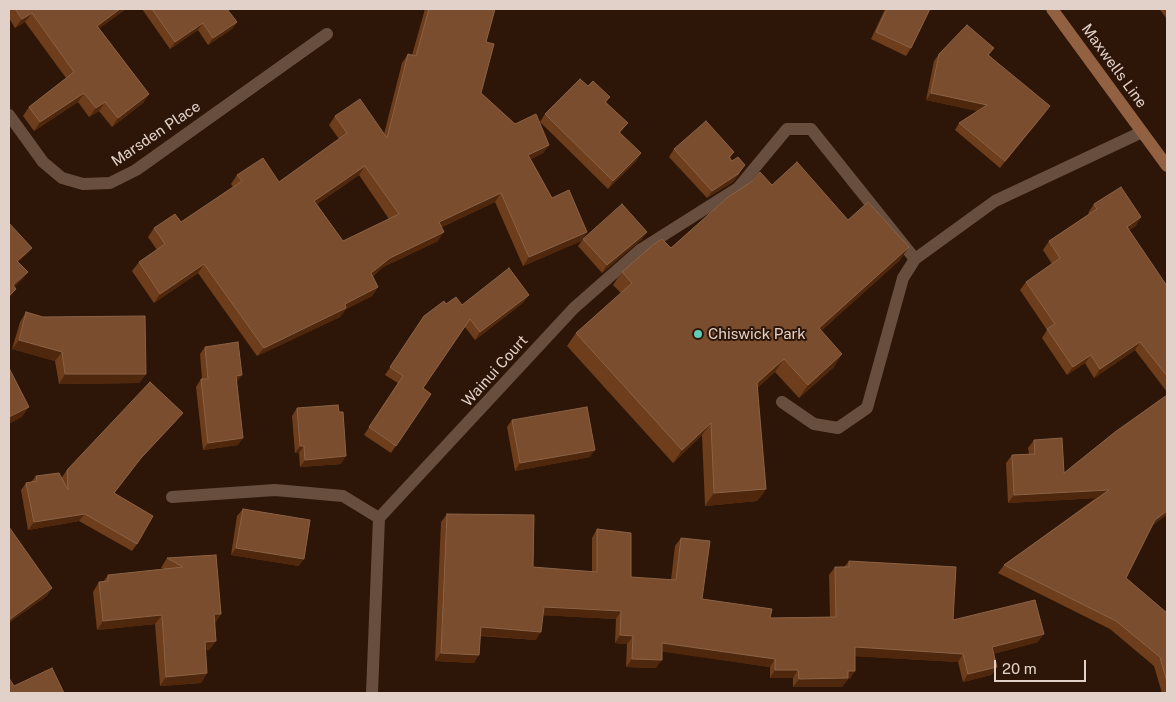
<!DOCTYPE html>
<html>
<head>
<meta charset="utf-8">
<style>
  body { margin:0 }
  #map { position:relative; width:1176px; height:702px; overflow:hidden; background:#2d1608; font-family:"Public Sans",sans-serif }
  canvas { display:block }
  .frame { position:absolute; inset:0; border:10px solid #e2d1c8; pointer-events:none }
  .scale { position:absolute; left:994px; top:660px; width:92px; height:22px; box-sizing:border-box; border:2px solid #e2d1c8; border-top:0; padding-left:6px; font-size:15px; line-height:18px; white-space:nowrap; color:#e2d1c8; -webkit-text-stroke:4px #2d1608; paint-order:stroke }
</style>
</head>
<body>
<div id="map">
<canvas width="1176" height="702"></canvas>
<div class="frame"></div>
<div class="scale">20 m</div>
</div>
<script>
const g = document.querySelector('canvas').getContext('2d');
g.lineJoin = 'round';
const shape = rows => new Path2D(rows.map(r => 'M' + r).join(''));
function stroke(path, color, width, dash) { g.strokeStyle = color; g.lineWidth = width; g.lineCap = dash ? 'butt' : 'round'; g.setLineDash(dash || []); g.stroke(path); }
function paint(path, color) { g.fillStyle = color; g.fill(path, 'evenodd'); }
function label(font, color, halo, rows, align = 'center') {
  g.font = font + ' "Public Sans",sans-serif'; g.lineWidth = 4; g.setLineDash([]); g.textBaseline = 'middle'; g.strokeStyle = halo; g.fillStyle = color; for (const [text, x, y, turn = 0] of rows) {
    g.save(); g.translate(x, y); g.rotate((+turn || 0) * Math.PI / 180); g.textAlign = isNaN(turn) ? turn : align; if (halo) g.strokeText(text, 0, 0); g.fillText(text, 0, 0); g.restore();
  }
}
stroke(shape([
  [640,250,738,188,787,129,811,129,915,259],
  [782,402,814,424,838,428,867,408,903,278,915,259,995,201,1142,132]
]), '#684e3e', 12);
stroke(shape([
  [9,115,43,162,62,178,83,184,110,183,136,170,327,34],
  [172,497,275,490,343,496,379,518],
  [372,693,379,518,574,308,640,250]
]), '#684e3e', 12);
stroke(shape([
  [1052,9,1167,166]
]), '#926141', 12);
paint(shape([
  [9,9,126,9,99,28,149,94,143,103,112,127,99,111,89,117,78,102,34,131,23,116,29,107,66,78,25,22,15,28,9,18],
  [142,9,227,9,237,22,232,29,208,45,198,30,170,49],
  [425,9,495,9,486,42,481,93,515,124,549,145,543,153,531,159,552,198,587,232,581,241,523,266,495,202,442,227,438,241,383,267,373,276,378,287,372,296,346,309,340,317,257,356,198,273,154,303,132,271,139,262,157,250,148,237,154,228,181,222,233,187,231,184,237,175,279,182,339,139,329,125,335,116,384,134,402,63,408,54,412,55],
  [359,175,389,219,343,241,317,204],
  [885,9,930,9,911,48,906,56,871,39],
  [1161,9,1167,9,1167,19,1160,10],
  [939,54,989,55,1045,113,1000,168,955,130,959,123,978,111,926,100,934,61],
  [588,86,610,97,606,102,628,123,620,133,641,153,636,161,608,189,540,122,545,114],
  [674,149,734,152,730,158,740,173,733,182,707,198,669,157],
  [772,185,848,220,900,260,821,331,834,367,799,398,775,372,757,388,766,489,757,501,705,506,702,435,673,463,567,346,576,333,621,293,613,285,622,272,671,248],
  [1094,204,1136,226,1129,230,1167,286,1167,392,1135,350,1094,378,1085,363,1067,375,1042,338,1047,330,1020,290,1026,282,1052,264,1043,250,1049,241,1089,214,1088,213],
  [583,239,642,239,602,273,578,246],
  [524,302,475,340,465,327,423,388,431,394,391,453,364,435,398,383,385,375,424,316,446,304,462,305],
  [26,312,146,374,139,383,59,384,55,361,12,349,20,322],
  [205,347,237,382,238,445,203,450,196,387,201,379,202,379,200,354],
  [297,408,339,412,341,464,300,467,299,453,295,453,292,416],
  [177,420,135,465,114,493,137,544,132,551,79,521,28,530,21,490,26,483,31,482,36,476,62,479,62,477,67,470],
  [512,420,590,457,515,471,507,427],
  [1034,440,1064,473,1151,526,1126,578,1167,613,1167,693,1162,693,1154,666,1110,629,998,573,1004,565,1096,498,1008,503,1006,463,1012,455,1029,454,1028,448],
  [243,509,299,566,231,555,237,516],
  [447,514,533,567,592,572,592,538,597,529,631,577,671,580,675,546,681,538,702,599,770,618,830,617,829,575,835,567,844,567,849,561,953,620,1038,642,993,654,997,667,991,675,963,682,958,662,855,656,850,679,848,679,842,687,793,687,793,678,770,678,770,667,662,651,656,668,626,667,627,644,615,643,616,619,543,615,536,640,480,636,474,663,435,661,441,522],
  [216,555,221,614,215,623,216,641,209,650,205,650,207,673,201,683,160,686,155,624,97,630,93,592,99,582,103,582,108,575,164,569,161,568,167,558]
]), '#6e3d1b');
paint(shape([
  [120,9,126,9,90,35,97,26],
  [32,13,25,22,15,28,22,19],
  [237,22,232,29,208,45,213,38],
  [203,23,198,30,170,49,175,42],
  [84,93,78,102,34,131,40,122],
  [931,93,987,105,982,112,926,100],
  [149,94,143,103,112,127,118,118],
  [105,102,99,111,89,117,96,108],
  [1050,106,1045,113,1000,168,1005,161],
  [549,145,543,153,522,164,528,155],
  [641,153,636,161,608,189,613,181],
  [745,165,733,182,707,198,712,191],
  [365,166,359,175,308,210,314,201],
  [501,193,495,202,433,231,439,222],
  [1141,217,1136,226,1121,235,1127,227],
  [444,232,438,241,383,267,365,282,371,273,390,258],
  [587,232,581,241,523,266,529,257],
  [647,232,642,239,602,273,607,265],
  [909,247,900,260,810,341,819,328],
  [32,248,26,255,12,268,17,261],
  [204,264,198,273,154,303,160,294],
  [28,272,22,280,9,292,13,285],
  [378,287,372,296,346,309,340,317,257,356,264,348,345,304],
  [16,289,11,296,9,298,9,296],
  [529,295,524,302,475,340,480,332],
  [19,340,62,352,55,361,12,349],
  [1140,342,1135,350,1094,378,1100,369],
  [842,354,834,367,799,398,808,385],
  [1091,355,1085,363,1067,375,1073,367],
  [784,359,775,372,748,396,757,383],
  [65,374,146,374,139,383,59,384],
  [242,375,237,382,236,376],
  [29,407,22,417,9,424,9,417],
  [183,413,177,420,135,465,141,458],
  [711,423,702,435,673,463,682,450],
  [243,438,238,445,203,450,208,443],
  [300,446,304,446,299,453,295,453],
  [595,450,590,457,515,471,520,463],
  [346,456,341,464,300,467,305,460],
  [766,489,757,501,705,506,714,493],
  [1109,490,1103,498,1008,503,1014,495],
  [1167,511,1167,515,1149,528,1155,520],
  [85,514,79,521,28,530,34,522],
  [236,548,304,559,299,566,231,555],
  [52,588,47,596,9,623,9,620],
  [544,607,621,611,616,619,538,615],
  [214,614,221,614,215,623],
  [162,615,155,624,97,630,103,621],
  [481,627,541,632,536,640,475,635],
  [1044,634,1038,642,986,656,992,647],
  [620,635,633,636,627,644,615,643],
  [216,641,209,650,198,651,205,642],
  [662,643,775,659,770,667,657,651],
  [855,647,963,654,958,662,849,656],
  [441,653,479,655,474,663,435,661],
  [632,659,662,660,656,668,626,667],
  [997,667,991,675,963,682,968,674],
  [775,670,798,670,793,678,770,678],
  [848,671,855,671,850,679,848,679,842,687,793,687,799,679],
  [207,673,201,683,160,686,166,677]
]), '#4f270c');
const building = shape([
  [15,9,120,9,97,26,149,94,118,118,105,102,96,108,84,93,40,122,29,107,74,72,32,13,22,19,15,9],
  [152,9,227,9,237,22,213,38,203,23,175,42,152,9],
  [429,9,495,9,486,42,494,44,481,93,515,124,536,114,549,145,528,155,552,198,569,190,587,232,529,257,501,193,439,222,444,232,390,258,371,273,378,287,345,304,346,308,264,348,204,264,160,294,139,262,165,244,154,228,175,214,181,222,242,181,237,175,263,158,279,182,347,133,335,116,360,99,387,138,408,54,416,56,429,9],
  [365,166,399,214,343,241,314,201,365,166],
  [887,9,930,9,911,48,876,32,887,9],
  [967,25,994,48,988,55,1050,106,1005,161,959,123,987,105,931,93,939,54,967,25],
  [580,79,588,86,593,81,610,97,605,102,628,123,619,132,641,153,613,181,545,114,580,79],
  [706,121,734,152,729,157,732,161,738,157,745,165,738,174,712,191,674,149,706,121],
  [797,162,848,220,868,202,909,247,819,328,842,354,808,385,784,359,757,383,766,489,714,493,711,423,682,450,576,333,632,283,622,272,654,244,662,239,671,248,727,198,751,182,760,172,772,185,797,162],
  [1121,187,1141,217,1127,227,1167,286,1167,376,1140,342,1100,369,1091,355,1073,367,1047,329,1055,324,1026,282,1060,258,1049,241,1097,209,1094,204,1121,187],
  [622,204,647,232,607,265,583,239,622,204],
  [9,223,32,248,17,261,28,272,13,285,16,289,9,296,9,223],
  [509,268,529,295,480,332,470,319,423,388,431,394,396,446,369,427,403,376,390,367,424,316,444,301,446,304,456,297,462,305,509,268],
  [26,312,43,317,145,316,146,374,65,374,62,352,19,340,26,312],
  [238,342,242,375,236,376,243,438,208,443,201,379,208,379,205,347,238,342],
  [9,368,29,407,9,417,9,368],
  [150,382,183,413,141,458,114,493,153,516,137,544,85,514,34,522,26,483,37,481,36,476,59,473,68,490,67,470,150,382],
  [1167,395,1167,511,1155,520,1126,578,1167,613,1167,682,1160,657,1116,621,1004,565,1109,490,1014,495,1012,455,1035,454,1034,440,1062,438,1064,473,1115,432,1167,395],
  [338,405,339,412,343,412,346,456,305,460,304,446,300,446,297,408,338,405],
  [587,407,595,450,520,463,512,420,587,407],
  [243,509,310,520,304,559,236,548,243,509],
  [447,514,534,515,533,567,597,572,597,529,631,533,631,577,676,580,681,538,710,541,702,599,772,609,770,618,836,617,835,567,849,567,849,561,956,567,953,620,1035,600,1044,634,992,647,997,667,968,674,963,654,855,647,855,671,848,671,848,678,799,679,798,670,775,670,775,659,662,643,662,660,632,659,633,636,620,635,621,611,544,607,541,632,481,627,479,655,441,653,447,514],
  [9,527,52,588,9,620,9,527],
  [216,555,221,614,214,614,216,641,205,642,207,673,166,677,162,615,103,621,99,582,108,581,108,575,183,567,167,558,216,555],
  [52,668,64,693,9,693,9,678,14,686,52,668]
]);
paint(building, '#7a4d2e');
stroke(building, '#8a6246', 1);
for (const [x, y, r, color] of [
  [698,334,5,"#5dceb9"]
]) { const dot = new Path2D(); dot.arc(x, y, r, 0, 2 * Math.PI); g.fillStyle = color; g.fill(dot); stroke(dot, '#2d1608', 2); }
label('15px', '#e2d1c8', '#2d1608', [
  ["Maxwells Line",1114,66,54],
  ["Marsden Place",156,134,-34],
  ["Wainui Court",495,371,-48]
]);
label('15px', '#e2d1c8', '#2d1608', [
  ["Chiswick Park",708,334]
], 'left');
</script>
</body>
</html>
